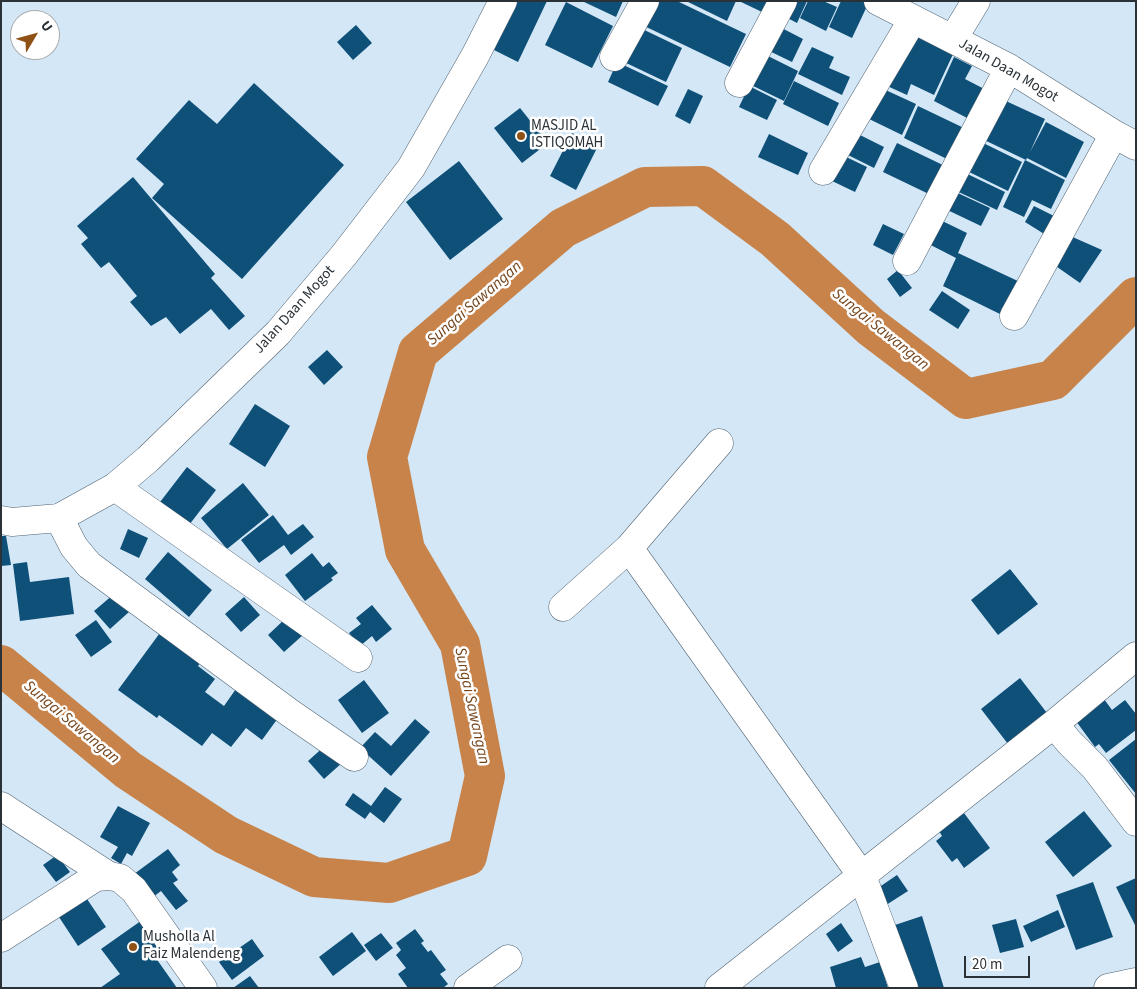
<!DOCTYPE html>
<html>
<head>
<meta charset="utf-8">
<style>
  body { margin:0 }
  #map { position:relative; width:1137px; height:989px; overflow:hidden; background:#d3e7f7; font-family:"Source Sans 3",sans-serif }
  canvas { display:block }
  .frame { position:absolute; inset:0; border:2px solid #2a3238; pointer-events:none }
  .north { position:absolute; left:10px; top:10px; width:50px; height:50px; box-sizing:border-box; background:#fff; border:1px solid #aaadaf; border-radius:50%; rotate:53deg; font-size:14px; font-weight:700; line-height:20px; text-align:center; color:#2a3238 }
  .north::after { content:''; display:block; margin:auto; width:18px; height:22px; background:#8f5116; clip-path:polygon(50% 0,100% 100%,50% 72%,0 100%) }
  .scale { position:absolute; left:964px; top:956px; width:66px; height:22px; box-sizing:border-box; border:2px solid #2a3238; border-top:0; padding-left:6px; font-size:15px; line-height:18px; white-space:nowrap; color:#2a3238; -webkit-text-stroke:4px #fff; paint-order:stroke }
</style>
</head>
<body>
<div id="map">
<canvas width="1137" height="989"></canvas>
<div class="frame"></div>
<div class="north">U</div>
<div class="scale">20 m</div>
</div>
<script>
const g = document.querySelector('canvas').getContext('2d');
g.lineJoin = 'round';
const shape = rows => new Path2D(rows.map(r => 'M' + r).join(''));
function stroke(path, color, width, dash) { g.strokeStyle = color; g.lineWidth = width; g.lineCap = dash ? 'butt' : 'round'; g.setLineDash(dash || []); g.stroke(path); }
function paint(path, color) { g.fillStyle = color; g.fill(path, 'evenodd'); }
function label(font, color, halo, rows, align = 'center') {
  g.font = font + ' "Source Sans 3",sans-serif'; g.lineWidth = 5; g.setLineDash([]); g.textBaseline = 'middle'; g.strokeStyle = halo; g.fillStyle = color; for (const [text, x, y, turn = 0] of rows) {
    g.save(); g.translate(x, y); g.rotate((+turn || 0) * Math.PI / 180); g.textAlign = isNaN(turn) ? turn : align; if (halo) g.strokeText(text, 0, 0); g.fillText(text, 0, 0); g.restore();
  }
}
stroke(shape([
  [1,665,128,770,226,835,314,877,389,883,467,856,485,776,460,644,405,550,387,457,418,352,563,228,645,187,703,186,775,239,871,327,966,399,1053,380,1136,297]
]), '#c8834a', 40);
paint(shape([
  [517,1,547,1,518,62,494,50],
  [582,1,623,1,616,17],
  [649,1,677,1,746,34,730,67,638,23],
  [686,1,736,1,727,21],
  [739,1,767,1,762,12],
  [786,1,807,1,797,23,780,14],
  [808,1,823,1,837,7,826,31,800,18],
  [841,1,863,1,868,4,852,38,829,27],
  [566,2,613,26,592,68,545,45],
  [772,23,803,39,792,62,761,47],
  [356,25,372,43,353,60,337,42],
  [636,26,682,48,666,82,620,60],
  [909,30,954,52,934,95,911,84,907,95,885,85],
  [812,47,834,57,829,68,850,77,842,95,798,74],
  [758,51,798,71,784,101,743,81],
  [954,57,972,66,965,79,990,92,975,122,934,101],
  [617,62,668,86,658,106,608,82],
  [794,81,839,103,828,126,783,104],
  [254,83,344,165,242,279,152,198,164,184,136,159,189,100,217,124],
  [749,86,777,100,767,120,739,107],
  [879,87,916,104,902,135,865,117],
  [688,89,703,96,690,124,675,116],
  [995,96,1045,119,1030,152,1046,122,1084,142,1066,178,1027,158,1026,160,976,136],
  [918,106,966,129,951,161,904,138],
  [520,108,548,143,522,163,494,128],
  [852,131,884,147,874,168,842,152],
  [572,133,598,146,576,190,550,176],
  [769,134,808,153,798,175,758,157],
  [975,139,1022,162,1008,191,961,168],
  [897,143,947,167,933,196,883,172],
  [842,155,867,167,855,192,830,180],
  [1025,160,1065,180,1051,209,1032,200,1024,217,1003,207],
  [459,161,503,219,450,260,406,202],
  [957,169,1005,192,997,210,948,187],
  [133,177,215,274,211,278,245,316,229,330,211,309,180,334,166,317,151,326,130,302,137,296,109,262,101,268,81,244,88,238,77,226],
  [947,188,990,208,981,226,939,206],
  [1034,206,1060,219,1049,237,1025,222],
  [932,216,967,233,958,253,1020,282,1004,316,943,286,956,258,921,240],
  [883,224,904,234,893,255,873,245],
  [1068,235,1102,250,1080,283,1050,262],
  [898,270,912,288,900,297,887,279],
  [942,291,970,310,958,329,929,310],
  [327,350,343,367,324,385,308,367],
  [255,404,290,426,265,467,229,444],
  [187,467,216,490,186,529,157,506],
  [243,483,269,515,227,549,201,518],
  [273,515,288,535,303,524,314,537,291,555,284,545,259,563,241,540],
  [128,529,148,538,139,558,120,549],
  [1,536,6,536,11,565,1,566],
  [168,552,212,590,189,617,145,579],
  [312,553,323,567,329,562,338,573,331,578,333,580,305,601,285,575],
  [27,562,30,582,69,577,74,614,20,621,13,564],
  [1010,569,1038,604,998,635,971,600],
  [114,594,129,612,110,629,94,611],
  [244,597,260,615,241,632,225,614],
  [372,605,392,629,376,642,372,636,360,646,349,633,361,624,356,618],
  [287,617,303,635,284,652,268,635],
  [96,620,112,642,91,657,75,635],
  [165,626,205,656,198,666,215,679,205,692,224,706,238,686,281,714,262,740,246,728,231,747,212,733,202,746,159,715,157,718,118,690],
  [1020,678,1047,713,1008,744,981,709],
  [364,680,389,713,362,733,338,700],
  [1101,695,1112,710,1125,700,1136,714,1136,730,1106,753,1099,744,1095,747,1073,717],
  [415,719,430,732,391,776,360,748,375,732,391,746],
  [1136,739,1136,794,1109,760],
  [327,744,343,762,324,779,308,761],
  [385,787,402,799,384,823,370,812,365,819,345,805,353,793,371,806],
  [118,806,150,823,132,856,127,853,121,864,111,858,118,847,100,837],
  [1084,811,1112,846,1073,877,1045,842],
  [964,813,990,848,964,868,957,858,952,862,936,841,942,836,939,831],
  [168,849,180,865,172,872,178,880,173,883,188,901,176,910,161,891,148,901,130,877],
  [57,855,70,872,56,882,43,865],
  [897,875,908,891,883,907,872,892],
  [1136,878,1136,927,1116,887],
  [1093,882,1113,937,1076,950,1056,895],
  [87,899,106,927,78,946,59,917],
  [1058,910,1065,927,1031,942,1023,926],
  [922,916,944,988,914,988,895,925],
  [145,918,165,946,153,954,177,988,100,988,120,974,101,949],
  [1016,919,1024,947,1000,953,992,925],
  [841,923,853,941,838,952,826,934],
  [415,929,424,941,421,943,428,952,431,950,446,970,440,974,448,984,443,988,408,988,398,974,406,968,396,955,401,950,396,943],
  [352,932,366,951,333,976,319,957],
  [381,933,393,948,376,961,364,945],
  [252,939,264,956,232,980,219,962],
  [861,957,865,967,880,962,888,988,836,988,830,967],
  [250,976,259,988,233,988]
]), '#0e5078');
const minor = shape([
  [878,1,1009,68,1114,134,1136,146],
  [953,39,976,1],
  [614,57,645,1],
  [739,83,783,1],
  [823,171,913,19],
  [907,261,1009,68],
  [1014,316,1114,134],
  [115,487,358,658],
  [59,518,74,547,89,565,290,713,354,757],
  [629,548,862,876,904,988],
  [563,607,629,548,719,443],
  [1054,724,1136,656],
  [1,806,109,876],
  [1,938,96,877,109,876,120,878,134,890,203,988],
  [468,988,508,959],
  [719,988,1054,724,1069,742,1095,768,1136,822],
  [1108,988,1136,982]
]);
const major = shape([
  [1,520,12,522,59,518,115,487,148,459,278,333,344,255,411,168,475,56,503,1]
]);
stroke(minor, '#516270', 29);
stroke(major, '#516270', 29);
stroke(minor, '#fff', 28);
stroke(major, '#fff', 28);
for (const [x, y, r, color] of [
  [521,136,5,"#8f5116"],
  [133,947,5,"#8f5116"]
]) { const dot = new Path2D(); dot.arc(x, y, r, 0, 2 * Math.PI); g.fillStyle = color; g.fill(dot); stroke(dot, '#fff', 2); }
label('15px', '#2a3238', '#fff', [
  ["Jalan Daan Mogot",1008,71,30],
  ["Jalan Daan Mogot",295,310,-48]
]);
label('15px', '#2a3238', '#fff', [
  ["MASJID AL",531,127],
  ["ISTIQOMAH",531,144],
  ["Musholla Al",143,938],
  ["Faiz Malendeng",143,955]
], 'left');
label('italic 16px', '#74441b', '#fff', [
  ["Sungai Sawangan",475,304,-41],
  ["Sungai Sawangan",880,330,39],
  ["Sungai Sawangan",471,706,78],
  ["Sungai Sawangan",71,723,40]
]);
</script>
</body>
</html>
